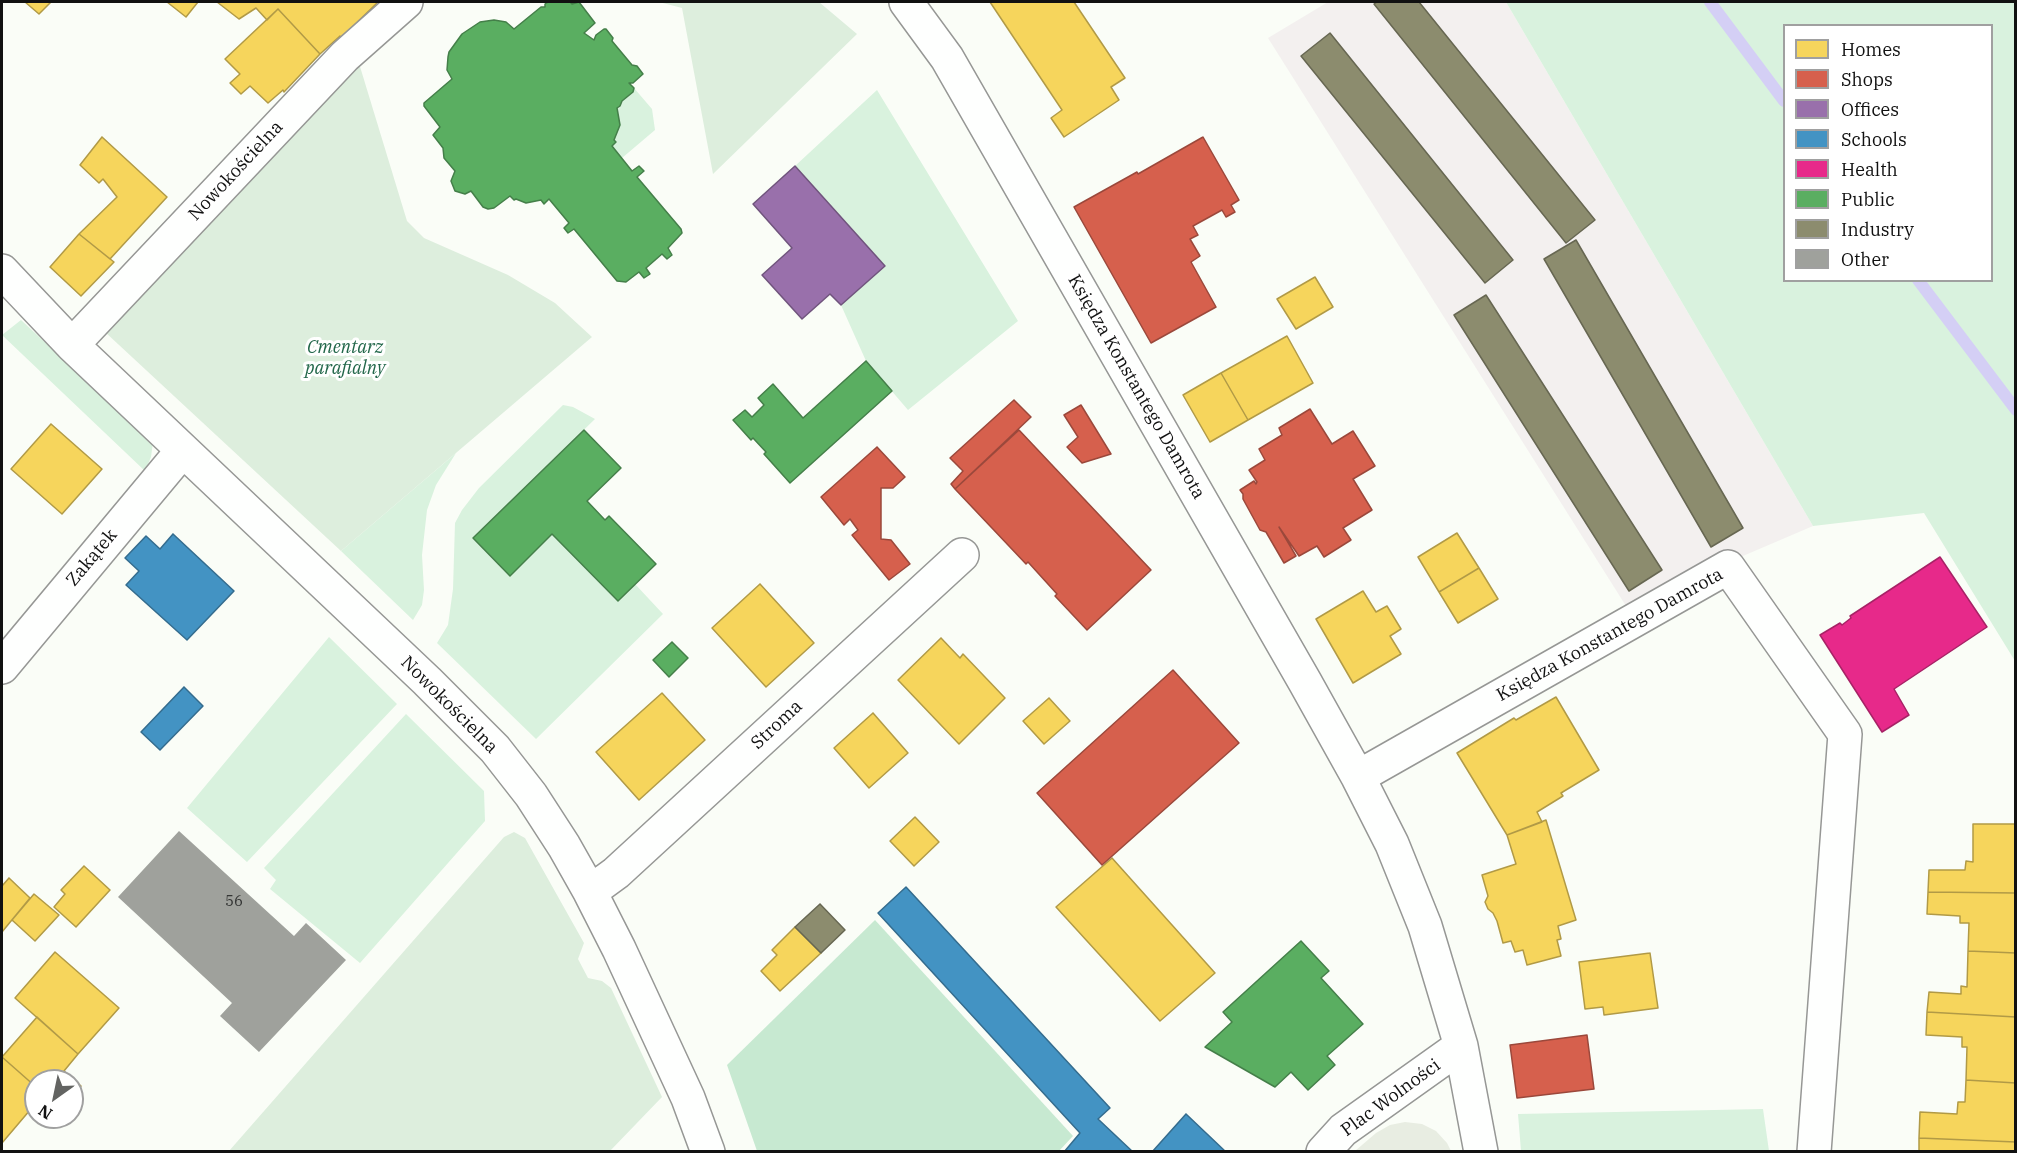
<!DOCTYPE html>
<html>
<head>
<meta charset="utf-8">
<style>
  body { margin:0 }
  #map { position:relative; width:2017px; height:1153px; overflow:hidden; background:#fafdf7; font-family:"IBM Plex Serif",serif }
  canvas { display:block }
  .frame { position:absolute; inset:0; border:3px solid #111; pointer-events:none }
  .legend { position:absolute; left:1783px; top:24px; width:210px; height:258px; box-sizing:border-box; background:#fff; border:2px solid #a0a0a0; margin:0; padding:8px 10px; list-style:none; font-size:18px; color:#111 }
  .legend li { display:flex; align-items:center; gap:12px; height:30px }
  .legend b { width:30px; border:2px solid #a0a0a0 }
  .north { position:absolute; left:24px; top:1069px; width:60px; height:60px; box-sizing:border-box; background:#fff; border:2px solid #a0a0a0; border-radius:50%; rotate:213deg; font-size:16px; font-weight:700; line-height:24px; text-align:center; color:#111 }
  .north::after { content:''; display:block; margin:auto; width:21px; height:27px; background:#636462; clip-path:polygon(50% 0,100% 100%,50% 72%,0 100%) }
</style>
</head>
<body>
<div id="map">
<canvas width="2017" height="1153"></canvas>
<div class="frame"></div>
<ul class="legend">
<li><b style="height:16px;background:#f6d55c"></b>Homes</li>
<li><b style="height:16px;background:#d6604d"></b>Shops</li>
<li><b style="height:16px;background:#9970ab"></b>Offices</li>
<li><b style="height:16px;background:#4393c3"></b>Schools</li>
<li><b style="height:16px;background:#e7298a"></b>Health</li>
<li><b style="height:16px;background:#5aae61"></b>Public</li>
<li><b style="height:16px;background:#8c8c6e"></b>Industry</li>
<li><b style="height:16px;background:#9fa19c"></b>Other</li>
</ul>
<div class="north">N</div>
</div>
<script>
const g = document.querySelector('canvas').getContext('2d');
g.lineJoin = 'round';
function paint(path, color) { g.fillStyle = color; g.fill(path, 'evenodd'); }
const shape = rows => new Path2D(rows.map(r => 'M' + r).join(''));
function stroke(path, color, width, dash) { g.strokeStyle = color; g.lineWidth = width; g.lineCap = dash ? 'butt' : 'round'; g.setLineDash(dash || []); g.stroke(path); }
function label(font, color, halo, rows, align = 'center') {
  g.font = font + ' "IBM Plex Serif",serif'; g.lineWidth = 6; g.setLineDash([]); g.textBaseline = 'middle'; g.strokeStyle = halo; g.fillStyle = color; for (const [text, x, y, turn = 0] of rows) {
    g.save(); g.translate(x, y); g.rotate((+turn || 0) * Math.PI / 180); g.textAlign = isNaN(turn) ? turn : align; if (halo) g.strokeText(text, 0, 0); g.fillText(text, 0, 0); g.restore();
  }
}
paint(shape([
  [1328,2,1506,2,1813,526,1626,606,1268,38]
]), '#f3f0ef');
paint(shape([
  [1506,2,2015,2,2015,661,1924,513,1813,526],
  [1784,26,1992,26,1992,280,1784,280],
  [634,88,652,109,655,130,622,158,594,124,631,94],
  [877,90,1018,321,908,410,866,361,841,305,885,266,795,166],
  [21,320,153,442,151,457,145,471,2,335],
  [563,405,573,407,595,419,473,538,510,576,552,534,617,600,635,584,663,614,536,739,437,643,448,625,453,589,455,523,462,510,479,488],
  [456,453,436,485,427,510,422,555,424,590,422,605,413,620,341,551],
  [329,637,397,704,247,862,187,808],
  [406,714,484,791,485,821,360,963,270,889,276,880,264,868],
  [1763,1109,1769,1151,1521,1151,1518,1114]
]), '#d9f2de');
paint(shape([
  [875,920,1073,1136,1059,1151,757,1151,727,1065]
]), '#c7e9d1');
paint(shape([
  [659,2,819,2,857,34,713,174,682,8],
  [358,60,407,221,424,238,508,275,555,303,592,337,341,551,105,332],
  [514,832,525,838,584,943,578,959,588,978,602,981,611,988,662,1097,610,1151,229,1151,504,837]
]), '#ded');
paint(shape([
  [1405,1122,1422,1124,1436,1131,1447,1143,1451,1151,1355,1151,1376,1133,1390,1125]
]), '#e8ede2');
const homes = shape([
  [25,2,51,2,39,14,25,2],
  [167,2,198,2,186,17,167,2],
  [217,2,378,2,341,38,340,36,320,54,278,9,267,20,256,8,239,19,217,2],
  [990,2,1074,2,1125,78,1111,87,1119,100,1064,137,1051,118,1062,110,990,2],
  [278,9,320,54,284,92,283,90,268,103,250,86,241,94,230,83,240,74,225,59,278,9],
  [102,137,167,197,110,259,79,234,117,197,103,179,99,183,80,165,102,137],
  [79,234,114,262,81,296,50,267,79,234],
  [1315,277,1333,307,1296,329,1277,299,1315,277],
  [1287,336,1313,383,1248,420,1221,373,1287,336],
  [1221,373,1248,420,1210,442,1183,395,1221,373],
  [51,424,102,469,62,514,11,469,51,424],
  [1457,533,1479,568,1439,592,1418,557,1457,533],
  [1479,568,1498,599,1458,623,1439,592,1479,568],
  [760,584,814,643,766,687,712,628,760,584],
  [1363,591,1376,612,1387,606,1401,629,1390,636,1401,654,1353,683,1316,619,1363,591],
  [941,638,960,658,963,654,1005,698,959,744,898,680,941,638],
  [662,693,705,740,639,800,596,752,662,693],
  [1556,697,1599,770,1561,793,1563,796,1537,812,1542,822,1507,835,1457,753,1514,718,1516,720,1556,697],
  [1049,698,1070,721,1044,744,1023,721,1049,698],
  [873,713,908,753,869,788,834,748,873,713],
  [915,817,939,842,914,866,890,841,915,817],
  [1546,820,1576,920,1558,926,1561,939,1557,940,1561,956,1527,965,1523,950,1515,952,1511,941,1503,943,1497,921,1493,913,1488,909,1485,902,1488,896,1482,875,1516,864,1507,835,1546,820],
  [1973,824,2016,824,2016,893,1928,892,1929,870,1965,870,1966,861,1973,862,1973,824],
  [1112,858,1215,973,1160,1021,1056,907,1112,858],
  [84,866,110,890,76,927,54,907,65,894,61,890,84,866],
  [9,878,30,898,2,932,2,886,9,878],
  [1928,892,2016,893,2016,953,1968,951,1969,923,1960,923,1960,916,1927,914,1928,892],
  [34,894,59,915,35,941,12,920,34,894],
  [795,927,821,953,780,991,761,971,777,955,772,950,795,927],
  [1968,951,2016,953,2016,1017,1927,1012,1929,992,1961,994,1961,986,1967,987,1968,951],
  [55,952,119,1008,78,1054,15,998,55,952],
  [1650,953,1658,1008,1604,1015,1603,1007,1585,1009,1579,962,1650,953],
  [1927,1012,2016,1017,2016,1083,1966,1080,1967,1047,1962,1047,1962,1037,1926,1035,1927,1012],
  [37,1017,78,1054,64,1071,81,1086,72,1097,72,1081,36,1081,36,1087,2,1057,37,1017],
  [2,1057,36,1087,36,1103,2,1143,2,1057],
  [1966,1080,2016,1083,2016,1142,1919,1138,1920,1112,1957,1114,1958,1102,1965,1102,1966,1080],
  [1919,1138,2016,1142,2016,1152,1919,1152,1919,1138]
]);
paint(homes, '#f6d55c');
stroke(homes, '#b19a46', 1.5);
const shops = shape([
  [1203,137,1239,200,1231,205,1235,212,1226,217,1222,210,1193,226,1198,235,1190,239,1200,256,1191,262,1216,307,1151,343,1074,207,1137,172,1138,174,1203,137],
  [1014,400,1031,417,955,489,951,484,963,471,950,458,1014,400],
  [1081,405,1111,454,1082,463,1067,447,1078,437,1064,415,1081,405],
  [1310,409,1332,444,1353,431,1375,466,1353,479,1372,510,1343,528,1351,540,1324,557,1317,546,1299,556,1279,527,1296,556,1284,563,1266,532,1260,530,1243,499,1243,494,1240,490,1254,481,1256,484,1257,482,1249,470,1265,460,1259,449,1282,435,1279,428,1310,409],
  [1019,430,1151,570,1087,630,1055,596,1057,594,1028,562,1026,564,955,489,1019,430],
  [877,447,905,477,893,488,881,488,881,539,891,540,910,564,889,580,852,535,858,530,850,519,844,525,821,497,877,447],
  [1173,670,1239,743,1102,865,1037,793,1173,670],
  [1587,1035,1594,1089,1517,1098,1510,1045,1587,1035]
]);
paint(shops, '#d6604d');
stroke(shops, '#9b483b', 1.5);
const offices = shape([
  [795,166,885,266,841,305,830,294,802,319,762,275,792,248,753,204,795,166]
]);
paint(offices, '#9970ab');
stroke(offices, '#70547d', 1.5);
const schools = shape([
  [173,534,234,591,187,640,126,585,139,571,125,558,146,536,160,549,173,534],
  [184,687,203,706,160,750,141,732,184,687],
  [906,887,1110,1108,1098,1119,1133,1152,1064,1152,1080,1133,878,913,906,887],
  [1186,1114,1226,1152,1152,1152,1186,1114]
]);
paint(schools, '#4393c3');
stroke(schools, '#346c8e', 1.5);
const health = shape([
  [1940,557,1987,627,1894,689,1909,715,1882,732,1820,635,1840,623,1842,625,1851,618,1850,616,1940,557]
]);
paint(health, '#e7298a');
stroke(health, '#a72266', 1.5);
const public = shape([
  [548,2,570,2,572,4,579,2,595,23,584,33,594,40,596,35,604,29,606,29,613,38,612,41,632,65,637,66,643,74,633,83,629,83,634,88,633,92,622,101,620,106,617,108,620,125,614,140,616,142,612,146,632,171,639,166,644,171,637,177,681,229,682,233,668,248,672,255,667,259,662,254,646,268,650,274,644,278,639,272,626,282,617,281,574,229,568,233,564,228,569,223,549,199,544,204,541,200,526,203,516,199,514,200,510,196,494,208,488,209,483,207,471,191,465,194,455,191,451,181,455,171,444,158,443,148,433,135,440,127,424,106,424,103,452,79,447,70,448,57,449,52,462,34,480,22,494,20,506,22,514,29,541,7,545,7,545,4,548,2],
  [866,361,892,391,790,483,764,454,766,452,753,438,751,440,733,420,745,410,752,417,764,405,758,398,773,384,803,418,866,361],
  [584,430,621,468,587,501,605,520,609,516,656,564,618,601,552,534,510,576,473,538,584,430],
  [672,642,688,658,669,677,653,660,672,642],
  [1301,941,1329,971,1321,978,1363,1024,1327,1056,1335,1065,1308,1090,1291,1072,1275,1087,1205,1047,1232,1022,1223,1012,1301,941]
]);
paint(public, '#5aae61');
stroke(public, '#447f49', 1.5);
const industry = shape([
  [1377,2,1419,2,1595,220,1566,243,1374,4,1377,2],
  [1330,33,1513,260,1485,283,1301,56,1330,33],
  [1576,240,1743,528,1711,547,1544,259,1576,240],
  [1486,295,1662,570,1629,591,1454,315,1486,295],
  [820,904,845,930,821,953,795,927,820,904]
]);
paint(industry, '#8c8c6e');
stroke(industry, '#676752', 1.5);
stroke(shape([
  [1710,2,1784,101],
  [1918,280,2016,410]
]), '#d4cff5', 12);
paint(shape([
  [179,831,294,936,306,923,346,960,259,1052,220,1016,232,1003,118,897]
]), '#9fa19c');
const minor = shape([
  [906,2,947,58,1305,682,1358,777,1392,844,1425,926,1461,1046,1481,1152],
  [2,271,72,345,427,681,495,749,531,795,564,846,590,892,619,949,688,1098,708,1152],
  [72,345,345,56,406,2],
  [2,667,183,450],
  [1358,777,1728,567,1845,734,1814,1152],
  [590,892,616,873,962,555],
  [1323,1152,1343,1130,1461,1046]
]);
stroke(minor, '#969795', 36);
stroke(minor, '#fefffe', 33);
label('15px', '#343534', null, [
  ["56",234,902]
]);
label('18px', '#111', '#fff', [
  ["Nowokościelna",236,171,-47],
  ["Księdza Konstantego Damrota",1136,387,60],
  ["Zakątek",92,558,-50],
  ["Księdza Konstantego Damrota",1610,635,-29],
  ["Nowokościelna",449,705,45],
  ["Stroma",777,725,-43],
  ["Plac Wolności",1391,1098,-36]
]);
label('italic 18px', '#22674a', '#fff', [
  ["Cmentarz",345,348],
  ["parafialny",345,369]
]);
</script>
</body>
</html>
